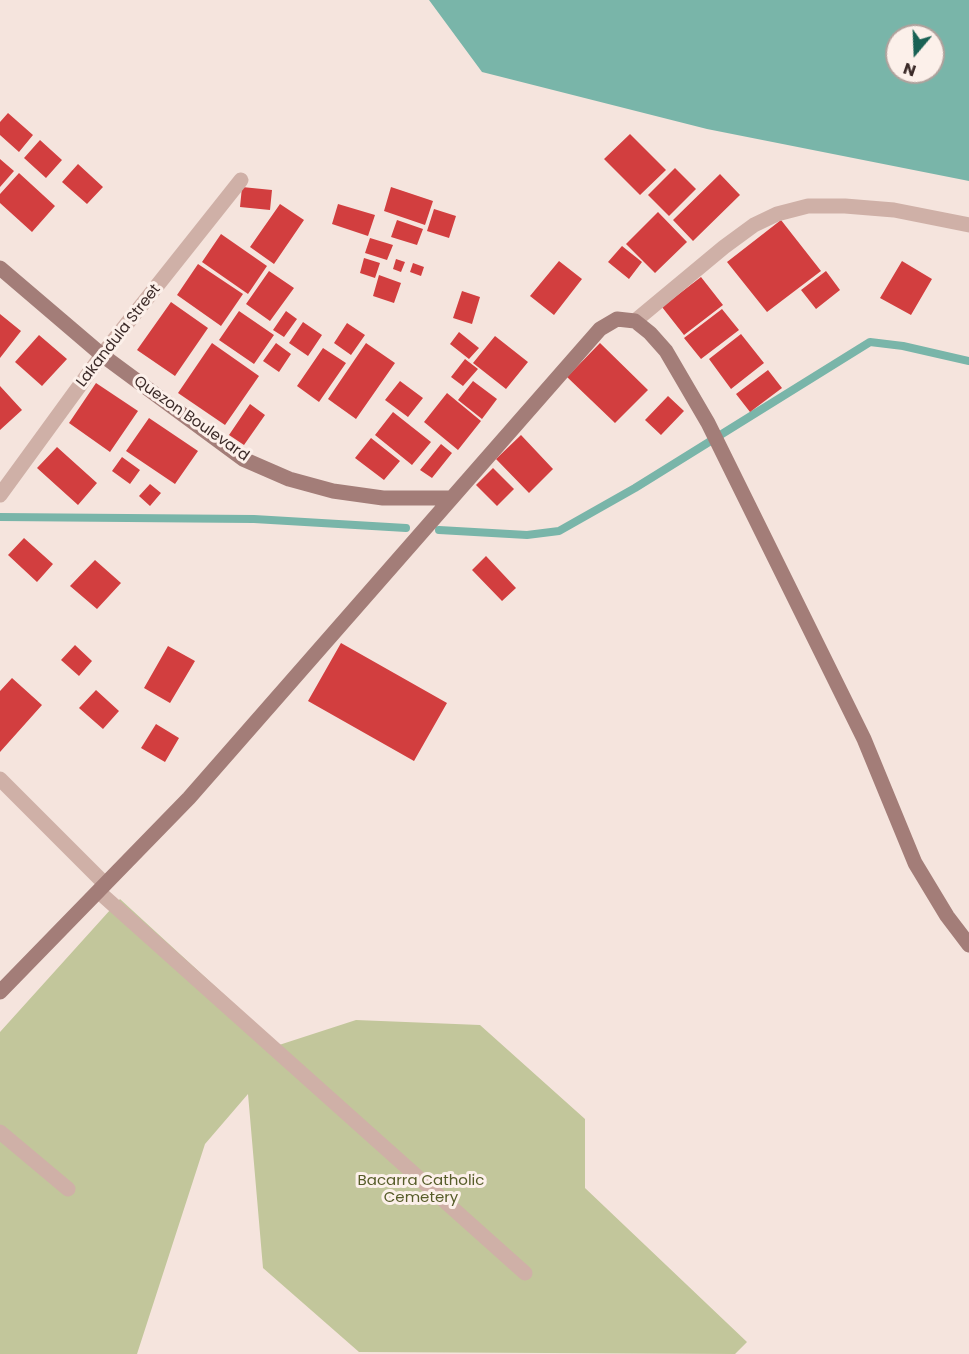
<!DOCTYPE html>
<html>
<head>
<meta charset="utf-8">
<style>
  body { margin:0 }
  #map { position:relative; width:969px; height:1354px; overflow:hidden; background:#f5e4dd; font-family:Poppins,sans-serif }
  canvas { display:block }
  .north { position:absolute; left:885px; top:24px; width:60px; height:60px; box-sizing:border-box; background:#fcf0ea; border:2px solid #afa19c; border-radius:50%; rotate:199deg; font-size:16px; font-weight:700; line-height:24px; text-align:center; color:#3b2a28 }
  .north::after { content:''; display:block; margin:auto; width:21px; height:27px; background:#196154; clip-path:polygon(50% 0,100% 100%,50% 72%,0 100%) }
</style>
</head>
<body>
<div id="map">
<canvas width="969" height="1354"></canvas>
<div class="north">N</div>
</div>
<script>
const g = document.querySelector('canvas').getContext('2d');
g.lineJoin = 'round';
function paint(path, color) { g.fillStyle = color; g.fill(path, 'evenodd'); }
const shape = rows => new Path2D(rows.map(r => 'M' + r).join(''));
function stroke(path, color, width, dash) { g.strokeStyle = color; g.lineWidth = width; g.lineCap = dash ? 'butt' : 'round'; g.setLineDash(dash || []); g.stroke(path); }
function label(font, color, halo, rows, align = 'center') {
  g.font = font + ' Poppins,sans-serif'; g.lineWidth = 6; g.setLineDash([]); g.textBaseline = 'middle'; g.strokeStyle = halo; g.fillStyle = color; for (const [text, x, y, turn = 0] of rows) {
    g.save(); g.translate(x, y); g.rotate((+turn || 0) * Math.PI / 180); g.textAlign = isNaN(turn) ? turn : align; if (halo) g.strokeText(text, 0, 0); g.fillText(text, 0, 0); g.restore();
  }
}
paint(shape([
  [120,899,279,1045,356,1020,480,1025,585,1119,585,1188,747,1342,735,1354,359,1352,263,1268,248,1094,205,1144,137,1354,0,1354,0,1032]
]), '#c2c69b');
paint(shape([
  [429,0,969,0,969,181,707,129,482,72],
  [897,36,933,36,933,72,897,72]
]), '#79b5a9');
stroke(shape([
  [0,517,254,519,406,528],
  [439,530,527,535,559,531,635,488,870,342,903,346,969,361]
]), '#79b5a9', 8);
paint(shape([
  [8,113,33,135,19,152,0,135,0,122],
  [630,134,666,170,640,195,604,159],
  [40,140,62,160,46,178,24,158],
  [0,159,14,171,0,187],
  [78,164,103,187,87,204,62,182],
  [675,168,696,189,669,216,648,195],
  [19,173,55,206,32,232,0,203,0,194],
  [720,174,740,195,693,241,673,220],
  [242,187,272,190,270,210,240,207],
  [391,187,433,201,425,225,384,211],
  [280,204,304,220,274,264,250,247],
  [338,204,375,215,368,236,332,224],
  [434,209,456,216,449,238,427,231],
  [658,212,687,242,655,273,626,244],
  [397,220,423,229,417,245,391,237],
  [781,220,821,271,767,312,727,262],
  [221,234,267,266,248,294,202,262],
  [370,238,393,245,387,260,365,253],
  [622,246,642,262,629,279,608,262],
  [364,258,380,263,375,278,360,273],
  [396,259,405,262,401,272,393,269],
  [559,261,582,279,554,315,530,296],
  [902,261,932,279,911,315,880,298],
  [413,263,424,267,421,276,410,272],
  [198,264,243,294,221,326,177,295],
  [269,271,294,288,270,321,246,304],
  [826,271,840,290,816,309,801,290],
  [379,275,401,283,394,303,373,296],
  [701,277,723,305,684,335,662,307],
  [462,291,480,297,472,324,453,318],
  [171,302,208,328,175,376,137,350],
  [722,309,739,330,701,359,684,338],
  [239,311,274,335,254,364,219,340],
  [286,311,297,319,284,337,273,330],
  [0,314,21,331,0,358],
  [303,322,322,335,308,356,289,343],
  [347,323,365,335,351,355,334,343],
  [459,332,479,348,469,359,450,344],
  [741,334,764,363,731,389,709,359],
  [39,335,67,359,42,386,15,362],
  [495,336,528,362,506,389,473,363],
  [212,343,259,376,225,425,178,393],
  [276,343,291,354,279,372,263,361],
  [366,343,395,363,356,419,328,399],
  [600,343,648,390,615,423,567,377],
  [323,348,346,363,319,402,297,386],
  [465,359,478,369,463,386,451,377],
  [768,370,782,388,750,412,736,394],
  [400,381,423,398,408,417,385,400],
  [473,381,497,399,482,419,458,400],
  [96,383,138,411,110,452,69,423],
  [0,386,22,410,0,430],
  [447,393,481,421,458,450,424,422],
  [668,396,684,411,661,435,645,420],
  [250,404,265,415,244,445,229,435],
  [393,412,431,442,412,465,375,435],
  [149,418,198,451,175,484,126,451],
  [521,435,553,469,529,493,496,459],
  [371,438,400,461,384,480,355,458],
  [441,444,452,453,432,478,420,470],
  [57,447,97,483,78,505,37,468],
  [122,457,140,470,130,484,112,471],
  [493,468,514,489,497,506,476,485],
  [150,484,161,493,150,506,139,496],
  [24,538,53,564,37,582,8,555],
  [486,556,516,588,502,601,472,570],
  [95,560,121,583,97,609,70,586],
  [341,643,447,703,414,761,308,701],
  [75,645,92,661,79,676,61,660],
  [168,646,195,661,170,703,144,688],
  [12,678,42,705,0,752,0,691],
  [96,690,119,711,103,729,79,708],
  [156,724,179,738,165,762,141,748]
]), '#d23e3f');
stroke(shape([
  [99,892,525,1273],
  [0,1132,68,1189]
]), '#cfb0a7', 15);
stroke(shape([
  [635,321,724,247,754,225,777,214,808,206,845,206,894,210,969,225],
  [0,495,102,355,241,180],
  [0,779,105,884]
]), '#cfb0a7', 15);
stroke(shape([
  [0,268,102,355,243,459,289,479,333,491,383,498,451,498],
  [0,992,189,798,600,329,617,319,635,321,650,333,666,351,708,423,864,739,915,863,947,916,969,945]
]), '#a37d78', 15);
label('15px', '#3b2a28', '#fcf0ea', [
  ["Lakandula Street",119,336,-52],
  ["Quezon Boulevard",191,419,35]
]);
label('15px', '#565c29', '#fcf0ea', [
  ["Bacarra Catholic",421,1181],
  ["Cemetery",421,1198]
]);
</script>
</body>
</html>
